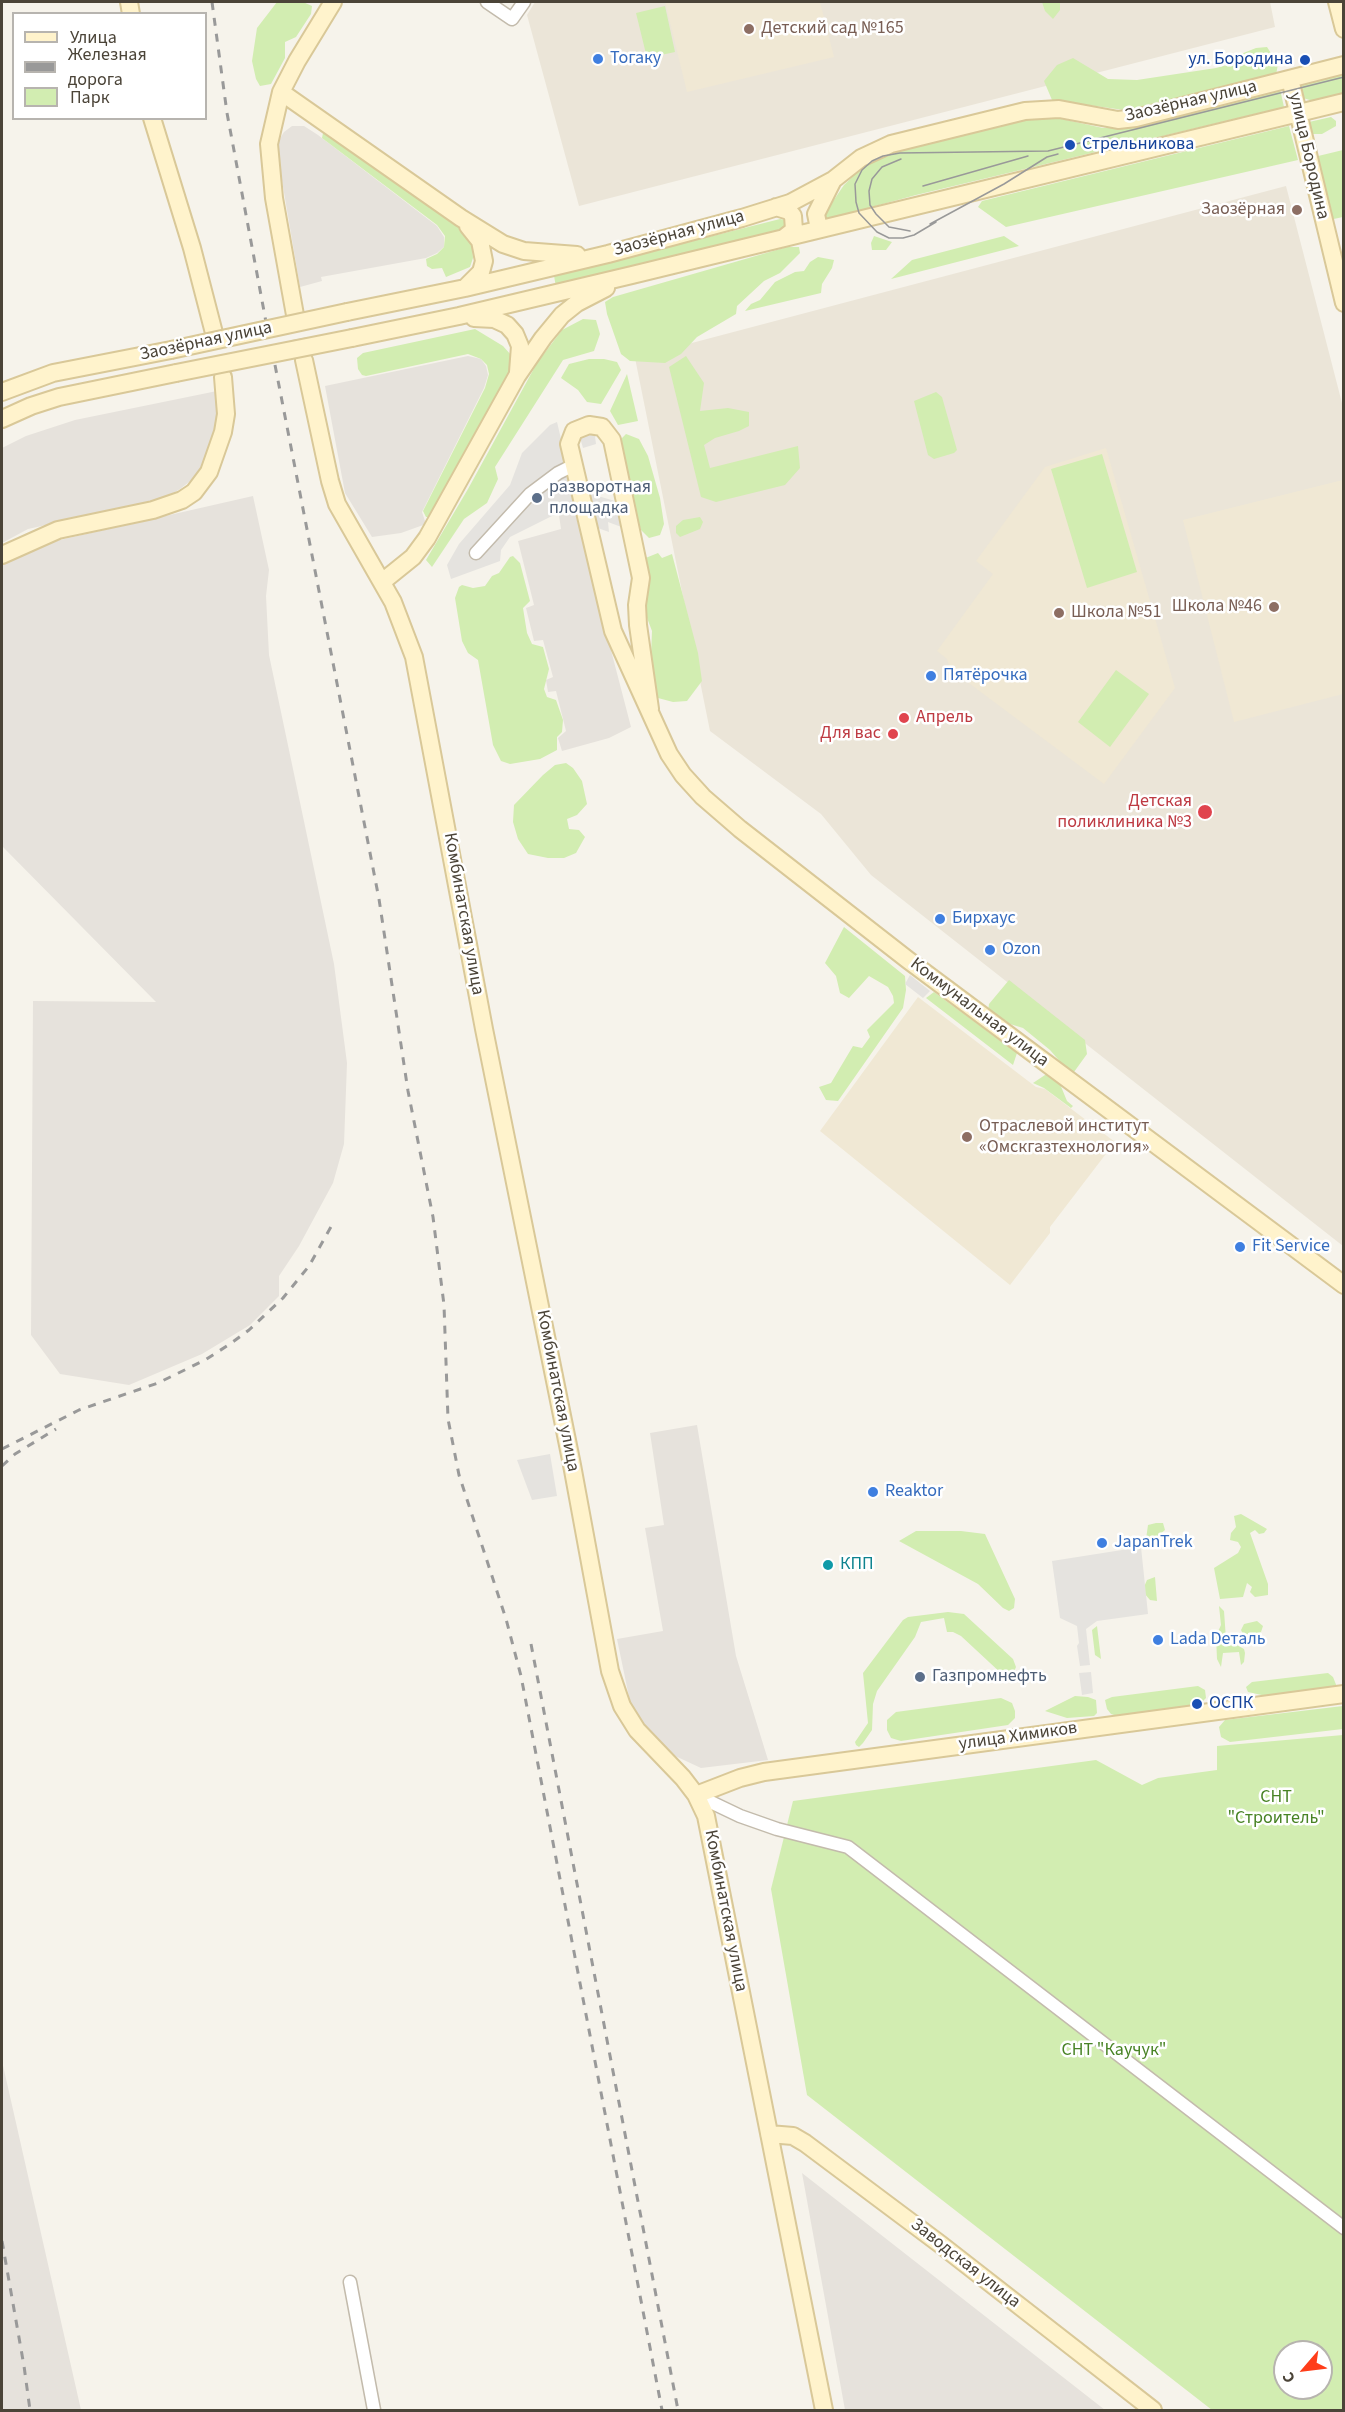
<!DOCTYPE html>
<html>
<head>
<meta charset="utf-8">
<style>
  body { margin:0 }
  #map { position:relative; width:1345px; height:2412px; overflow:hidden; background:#f6f3eb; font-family:"Source Sans 3",sans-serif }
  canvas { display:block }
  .frame { position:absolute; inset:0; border:3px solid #4b4438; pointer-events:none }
  .legend { position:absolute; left:12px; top:12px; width:195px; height:108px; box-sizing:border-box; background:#fff; border:2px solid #b7b4af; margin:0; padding:8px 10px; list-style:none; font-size:18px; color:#4b4438 }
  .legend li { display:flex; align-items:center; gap:12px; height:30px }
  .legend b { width:30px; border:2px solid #b7b4af }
  .north { position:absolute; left:1273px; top:2340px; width:60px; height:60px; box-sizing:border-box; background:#fff; border:2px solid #b7b4af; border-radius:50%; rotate:242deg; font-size:16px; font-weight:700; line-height:24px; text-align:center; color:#4b4438 }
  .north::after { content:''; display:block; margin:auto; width:21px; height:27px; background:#ff3d19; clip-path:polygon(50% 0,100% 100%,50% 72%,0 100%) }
</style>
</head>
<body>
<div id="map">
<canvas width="1345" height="2412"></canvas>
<div class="frame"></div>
<ul class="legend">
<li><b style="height:8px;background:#fff3cc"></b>Улица</li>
<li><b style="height:8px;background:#999"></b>Железная дорога</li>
<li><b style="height:16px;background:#d2edb1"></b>Парк</li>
</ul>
<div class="north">С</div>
</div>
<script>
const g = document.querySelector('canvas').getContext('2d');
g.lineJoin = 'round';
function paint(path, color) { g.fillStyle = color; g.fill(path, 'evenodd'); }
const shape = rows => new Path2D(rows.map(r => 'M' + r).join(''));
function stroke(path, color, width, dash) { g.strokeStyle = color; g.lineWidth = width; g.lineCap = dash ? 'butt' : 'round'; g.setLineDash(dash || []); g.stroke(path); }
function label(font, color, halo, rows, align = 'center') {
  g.font = font + ' "Source Sans 3",sans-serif'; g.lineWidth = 5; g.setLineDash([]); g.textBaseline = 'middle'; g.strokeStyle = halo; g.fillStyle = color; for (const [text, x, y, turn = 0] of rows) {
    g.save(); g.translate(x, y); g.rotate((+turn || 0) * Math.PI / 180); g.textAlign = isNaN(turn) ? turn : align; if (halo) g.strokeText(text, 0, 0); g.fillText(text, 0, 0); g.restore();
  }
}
paint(shape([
  [535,2,1270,2,1275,27,579,206,527,15],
  [1286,186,1343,407,1343,1246,871,875,821,814,710,731,635,358]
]), '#ebe5d8');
paint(shape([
  [292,126,304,126,318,135,437,226,444,237,444,247,437,253,426,258,321,277,322,281,300,287,277,151,279,140,284,132],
  [468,356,481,359,486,366,488,375,484,388,422,512,426,524,401,533,372,537,345,493,325,386],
  [217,391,216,428,209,454,194,478,180,489,163,499,28,529,2,543,2,448,26,436,75,420],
  [253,496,269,570,266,596,269,655,334,964,347,1063,344,1144,333,1183,299,1246,279,1276,279,1296,250,1325,202,1354,129,1385,60,1374,31,1335,33,1001,156,1002,2,846,2,564,24,551,51,542],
  [575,512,631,727,609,738,562,751,558,738,566,731,556,691,548,692,546,680,553,677,543,640,534,641,526,608,534,605,518,541,561,529,559,515],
  [697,1425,736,1656,768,1760,701,1768,673,1755,633,1716,617,1639,663,1631,645,1528,664,1525,650,1433],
  [2,2061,81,2410,2,2410],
  [802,2173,1105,2410,845,2410]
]), '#e6e2dc');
paint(shape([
  [665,2,820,2,834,57,687,92],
  [1106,448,1175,688,1104,784,950,669,947,659,937,651,993,574,976,561,1045,467],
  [1343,480,1343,694,1234,722,1183,520],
  [918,997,1036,1087,1045,1089,1115,1142,1050,1227,1050,1233,1010,1285,820,1131]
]), '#f0e8d4');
paint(shape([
  [277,2,303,2,312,6,311,14,296,37,285,42,285,58,271,84,260,86,256,79,252,61,257,28],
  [1042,2,1060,2,1060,10,1053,19,1045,11],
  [665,6,675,52,647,58,636,13],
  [1267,47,1278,64,1276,75,1131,111,1052,100,1044,81,1057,65,1073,58,1108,79,1137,80,1216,68,1231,64,1241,54,1256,48],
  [1343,72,1343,94,1313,101,1303,98,1301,88,1305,82],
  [1280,89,1284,107,916,195,824,220,823,216,844,185,869,161,879,155,1019,119,1048,116,1103,128,1123,127],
  [1331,117,1336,121,1336,126,1322,134,1311,134,1309,122],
  [1289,126,1298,160,1006,227,978,207,982,201],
  [323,133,327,133,446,217,464,232,472,245,473,258,470,267,446,277,442,268,432,269,427,266,426,259,437,254,444,247,445,236,437,225,322,138],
  [1343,150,1343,217,1329,220,1314,157],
  [780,219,785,220,788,225,785,230,556,287,554,276],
  [874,236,892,242,886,250,872,250,871,243],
  [1004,236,1019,246,891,279,912,260],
  [787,247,799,247,800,253,780,273,764,281,737,306,736,314,697,337,681,354,665,363,630,361,621,354,607,314,605,302,613,297],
  [818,257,834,260,832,268,822,284,821,293,745,311,751,304,760,300,775,282,795,272,804,271,810,262],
  [583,319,596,320,600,334,594,351,563,360,495,467,498,479,487,503,464,519,432,567,426,560,468,489,537,363,562,330],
  [475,329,503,346,511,355,510,374,429,517,426,517,423,511,485,388,489,374,487,365,481,359,468,354,366,376,362,375,358,369,357,358,363,353],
  [686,356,704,383,700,411,728,408,749,412,749,426,739,431,715,438,704,445,710,468,798,446,800,468,785,485,716,502,701,497,669,367],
  [589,359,604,359,617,362,621,370,601,404,587,402,578,390,561,378,569,364],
  [627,374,638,421,618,425,610,411],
  [936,392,942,397,957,450,954,453,934,459,928,455,914,401],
  [626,434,639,439,648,456,660,498,664,524,660,535,649,538,641,530,635,512,619,441],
  [1102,454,1137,572,1087,588,1051,469],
  [700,517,703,522,700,529,680,537,676,533,676,526,683,520],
  [658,553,662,558,672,554,698,653,702,681,687,701,673,702,658,698,650,678,652,631,644,610,643,559],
  [513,556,520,563,530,601,523,608,527,633,532,644,543,647,549,669,544,689,547,697,556,700,563,720,562,732,557,737,557,750,540,759,510,764,501,761,493,745,478,660,468,653,462,641,455,598,459,587,462,585,473,588,485,586,492,576,499,573,510,557],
  [1116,670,1149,694,1110,747,1078,722],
  [566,763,573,768,582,781,587,804,577,815,567,819,569,829,579,830,585,837,576,853,564,858,548,858,528,854,518,839,513,822,514,805,543,775,555,765],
  [844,927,905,976,906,990,903,1008,838,1101,826,1100,819,1087,831,1083,853,1046,862,1048,870,1037,867,1030,894,1003,893,996,888,987,869,976,849,998,840,993,836,976,825,963],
  [1009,980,1085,1040,1087,1054,1074,1072,1069,1072,1050,1050,1023,1028,1010,1024,988,1011,989,1004],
  [934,992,1017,1053,1013,1065,926,998],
  [1045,1075,1049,1075,1060,1084,1067,1101,1073,1106,1071,1108,1044,1088,1033,1083],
  [1241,1514,1267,1529,1264,1533,1259,1534,1255,1530,1250,1533,1268,1584,1268,1595,1255,1597,1250,1592,1252,1587,1247,1583,1243,1597,1220,1599,1214,1568,1238,1553,1241,1547,1238,1542,1230,1540,1231,1533,1236,1527,1234,1516],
  [1156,1523,1163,1523,1165,1530,1153,1540,1146,1539,1148,1525],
  [916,1531,961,1531,985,1534,1015,1599,1014,1608,1009,1611,1003,1608,978,1584,899,1541],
  [1155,1577,1157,1601,1150,1600,1144,1593,1144,1587,1147,1580],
  [1219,1606,1224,1611,1226,1639,1244,1649,1245,1653,1244,1662,1241,1665,1239,1652,1223,1653,1221,1667,1217,1659,1216,1636,1221,1625],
  [948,1612,964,1614,1013,1659,1016,1667,1013,1674,1003,1675,961,1636,953,1632,947,1632,944,1618,921,1622,915,1637,877,1691,873,1704,872,1730,863,1743,859,1747,856,1745,855,1742,868,1723,863,1673,903,1620,908,1617],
  [1257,1621,1263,1626,1261,1632,1256,1635,1243,1634,1241,1630,1244,1624],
  [1097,1626,1101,1659,1095,1655,1092,1630],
  [1328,1673,1333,1677,1337,1687,1266,1696,1248,1692,1246,1687,1252,1682],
  [1198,1686,1205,1690,1206,1698,1201,1703,1189,1706,1117,1716,1111,1714,1107,1709,1105,1700,1112,1697],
  [1075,1696,1088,1697,1096,1700,1097,1713,1094,1716,1067,1718,1045,1711],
  [1001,1698,1012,1703,1015,1711,1015,1718,1008,1725,901,1741,891,1738,887,1730,887,1720,896,1712],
  [1343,1706,1343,1729,1230,1742,1221,1737,1219,1727,1225,1720],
  [1343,1735,1343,2410,1212,2410,807,2095,771,1889,793,1801,1096,1760,1142,1785,1158,1778,1217,1770,1217,1746],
  [1285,2352,1321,2352,1321,2388,1285,2388]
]), '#d2edb1');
paint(shape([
  [557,422,578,511,554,515,510,537,501,550,500,561,451,579,447,565,459,544,510,485,522,453,550,425],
  [594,429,596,444,583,448,579,434],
  [585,492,618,502,624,528,608,522,609,532,592,526],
  [910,975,930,991,923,998,905,984],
  [550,1454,557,1496,532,1500,517,1460],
  [1141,1547,1148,1614,1097,1621,1086,1629,1090,1665,1080,1666,1077,1646,1079,1643,1077,1626,1060,1618,1052,1561],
  [1091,1672,1093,1693,1082,1695,1079,1673]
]), '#e5e3df');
stroke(shape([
  [295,315,304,360]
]), '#d4d0c7', 16, [16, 8]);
const street = shape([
  [487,2,512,19,524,2],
  [476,553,530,494,558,473,574,465],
  [696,1795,740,1816,777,1829,848,1847,1344,2228],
  [350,2282,374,2410]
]);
const secondary = shape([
  [129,2,131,14],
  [1337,2,1344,29],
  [1290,79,1344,303],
  [281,92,461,218,503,244,524,251,577,255],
  [152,118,192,248,214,333],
  [776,207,789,211,793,216,794,230,785,237],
  [819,229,816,214,833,180],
  [466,287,481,272,484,261,480,241,468,226],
  [347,312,465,288,608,254,742,218,790,203,833,180,861,158,891,144,1025,111,1059,109,1118,120,1136,118,1344,65],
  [295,315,274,198,269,144,281,92,297,61,333,2],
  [474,318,494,319,507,325,515,334,520,346,518,372],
  [352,338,459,316,632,275,1344,102],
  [304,360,330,481,337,504,393,602,414,657,484,1029,572,1465,610,1671,622,1706,637,1730,683,1778,696,1795,706,1816,824,2410],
  [2,392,53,373,171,350],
  [2,419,31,406,59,397,176,373],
  [2,555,58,530,153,510,182,500,194,492,209,472,223,432,226,414,223,377],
  [382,582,413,557,427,538,517,376,543,338,562,315,577,303,606,288],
  [650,709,638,625,637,605,641,578,612,440,602,427,589,425,574,431,569,444,613,631,669,754,683,775,703,797,740,829,908,960,1344,1285],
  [696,1795,740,1778,764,1772,1344,1694],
  [769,2134,793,2136,805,2143,940,2244,1153,2410]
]);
stroke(street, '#c3bbac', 15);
stroke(secondary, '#d9c898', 20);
stroke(street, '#fff', 12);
stroke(secondary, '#fff3cc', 16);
stroke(shape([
  [901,159,882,167,872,179,869,191,870,205,876,214,889,227,910,231],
  [923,186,1028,156],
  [936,222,914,235,903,238,889,238,877,232,859,213,856,202,855,184,862,170,872,161,883,156,900,153,1048,151,1344,77],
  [930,224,1004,184,1047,157,1058,154]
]), '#999', 1.5);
stroke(shape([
  [212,2,227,113,266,322],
  [275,365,379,899,408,1091,433,1217,444,1305,448,1419,459,1475,506,1619,521,1676,662,2410],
  [2,1449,79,1410,158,1383,205,1360,230,1344,249,1330,283,1298,309,1266,332,1225],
  [2,1466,15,1454,56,1429],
  [531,1644,678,2410],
  [2,2241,24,2366,30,2410]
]), '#999', 3, [8, 8]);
const secondaryBridge = shape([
  [171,350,347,312],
  [176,373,352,338]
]);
stroke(secondaryBridge, '#d9c898', 20, []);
stroke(secondaryBridge, '#fff3cc', 16);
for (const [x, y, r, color] of [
  [749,29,6,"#8d6e63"],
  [598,59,6,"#3f7fe0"],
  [1305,60,6,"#1a4fb4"],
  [1070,145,6,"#1a4fb4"],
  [1297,210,6,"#8d6e63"],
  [537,498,6,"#5c6f8a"],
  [1274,607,6,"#8d6e63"],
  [1059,613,6,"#8d6e63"],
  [931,676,6,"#3f7fe0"],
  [904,718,6,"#e0444e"],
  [893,734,6,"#e0444e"],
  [1205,812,8,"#e0444e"],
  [940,919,6,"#3f7fe0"],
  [990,950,6,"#3f7fe0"],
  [967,1137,6,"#8d6e63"],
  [1240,1247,6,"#3f7fe0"],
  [873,1492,6,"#3f7fe0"],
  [1102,1543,6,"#3f7fe0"],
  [828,1565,6,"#0f9aa8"],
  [1158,1640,6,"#3f7fe0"],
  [920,1677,6,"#5c6f8a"],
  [1197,1704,6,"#1a4fb4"]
]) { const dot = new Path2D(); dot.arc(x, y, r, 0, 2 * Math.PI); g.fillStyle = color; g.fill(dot); stroke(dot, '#fff', 2); }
label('18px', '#785e54', '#fff', [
  ["Детский сад №165",761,29],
  ["Заозёрная",1285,210,"right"],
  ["Школа №46",1262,607,"right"],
  ["Школа №51",1071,613],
  ["Отраслевой институт",979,1127],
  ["«Омскгазтехнология»",979,1148]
], 'left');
label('18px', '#366cbe', '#fff', [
  ["Тогаку",610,59],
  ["Пятёрочка",943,676],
  ["Бирхаус",952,919],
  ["Ozon",1002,950],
  ["Fit Service",1252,1247],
  ["Reaktor",885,1492],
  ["JapanTrek",1114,1543],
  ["Lada Dеталь",1170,1640]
], 'left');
label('18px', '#164399', '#fff', [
  ["ул. Бородина",1293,60,"right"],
  ["Стрельникова",1082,145],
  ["ОСПК",1209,1704]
], 'left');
label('18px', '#4b4438', '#fff', [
  ["Заозёрная улица",1191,102,-13],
  ["улица Бородина",1308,156,77],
  ["Заозёрная улица",679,234,-15],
  ["Заозёрная улица",206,342,-12],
  ["Комбинатская улица",463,914,80],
  ["Коммунальная улица",979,1013,37],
  ["Комбинатская улица",557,1391,79],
  ["улица Химиков",1018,1737,-8],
  ["Комбинатская улица",725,1911,79],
  ["Заводская улица",965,2264,38]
]);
label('18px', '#4e5e75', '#fff', [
  ["разворотная",549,488],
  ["площадка",549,509],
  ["Газпромнефть",932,1677]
], 'left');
label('18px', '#be3a42', '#fff', [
  ["Апрель",916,718,"left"],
  ["Для вас",881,734],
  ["Детская",1192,802],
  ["поликлиника №3",1192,823]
], 'right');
label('18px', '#0d838f', '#fff', [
  ["КПП",840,1565]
], 'left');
label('18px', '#488325', '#fff', [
  ["СНТ",1276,1798],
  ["\"Строитель\"",1276,1819],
  ["СНТ \"Каучук\"",1114,2051]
]);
</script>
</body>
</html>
